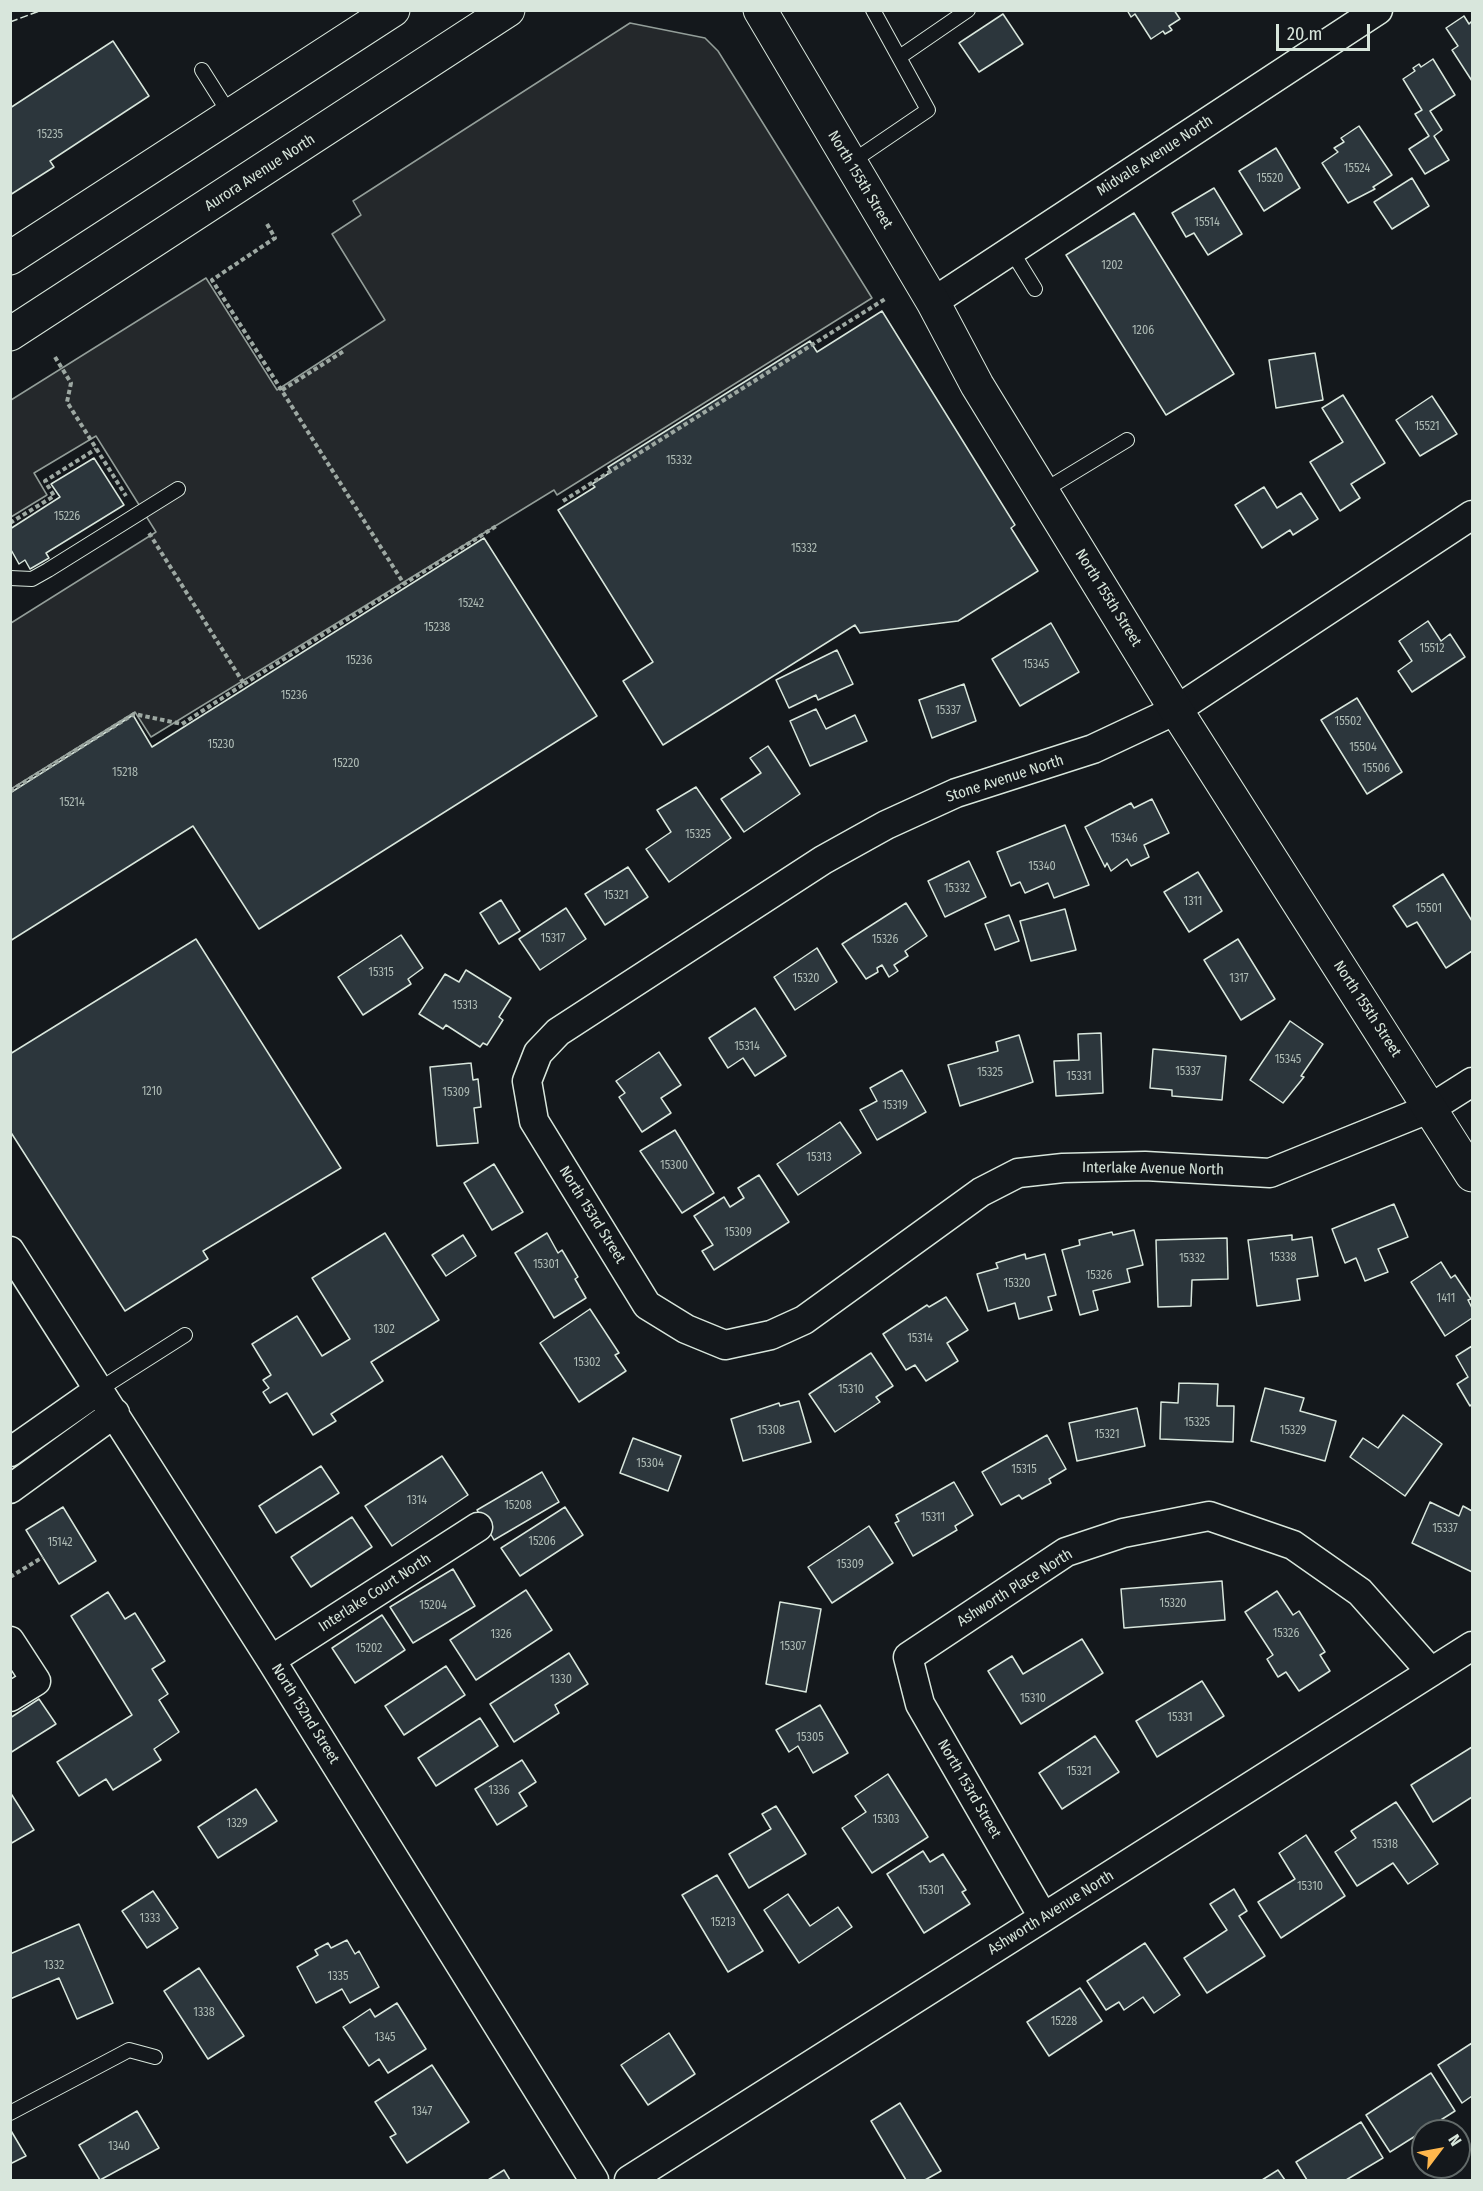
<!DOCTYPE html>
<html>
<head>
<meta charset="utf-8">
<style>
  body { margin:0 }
  #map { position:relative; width:1483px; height:2191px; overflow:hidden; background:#14181c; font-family:"Fira Sans Condensed",sans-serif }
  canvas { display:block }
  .frame { position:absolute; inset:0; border:12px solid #d8e6dc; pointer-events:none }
  .north { position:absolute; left:1411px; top:2119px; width:60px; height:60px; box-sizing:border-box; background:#14181c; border:2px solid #626a69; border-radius:50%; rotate:58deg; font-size:16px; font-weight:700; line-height:24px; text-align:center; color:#d8e6dc }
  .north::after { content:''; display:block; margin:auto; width:21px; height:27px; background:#ffb74d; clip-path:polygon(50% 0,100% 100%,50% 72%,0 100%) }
  .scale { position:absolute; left:1276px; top:24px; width:94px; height:27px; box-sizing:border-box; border:3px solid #d8e6dc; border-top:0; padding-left:8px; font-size:18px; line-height:21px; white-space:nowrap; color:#d8e6dc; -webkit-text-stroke:4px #14181c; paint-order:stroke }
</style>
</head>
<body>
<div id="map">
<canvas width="1483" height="2191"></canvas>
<div class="frame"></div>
<div class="north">N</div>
<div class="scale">20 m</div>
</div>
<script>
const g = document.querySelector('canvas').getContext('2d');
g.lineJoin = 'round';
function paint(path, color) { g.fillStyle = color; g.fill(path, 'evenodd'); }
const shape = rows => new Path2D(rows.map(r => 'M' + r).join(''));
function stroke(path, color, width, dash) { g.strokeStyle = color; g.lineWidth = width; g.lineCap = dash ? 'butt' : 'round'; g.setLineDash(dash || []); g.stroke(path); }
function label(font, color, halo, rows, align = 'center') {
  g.font = font + ' "Fira Sans Condensed",sans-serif'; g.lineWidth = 4.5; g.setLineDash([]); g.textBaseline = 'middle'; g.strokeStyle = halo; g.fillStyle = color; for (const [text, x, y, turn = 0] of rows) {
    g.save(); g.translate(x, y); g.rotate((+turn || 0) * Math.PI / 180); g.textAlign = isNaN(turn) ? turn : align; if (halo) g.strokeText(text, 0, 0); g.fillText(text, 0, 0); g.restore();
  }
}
const parking = shape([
  [630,23,705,38,718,51,872,298,557,495,554,490,151,737,135,712,11,789,11,623,156,532,96,436,34,473,47,495,11,517,11,400,206,278,277,390,385,320,332,234,361,215,353,201,630,23]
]);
paint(parking, '#24282b');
stroke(parking, '#939e99', 1.5);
const building = shape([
  [1127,10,1174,10,1180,19,1169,26,1172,30,1165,34,1163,31,1151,39,1135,14,1131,17,1127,10],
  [1003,14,1023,44,979,72,959,43,1003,14],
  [1464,16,1469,24,1472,21,1472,81,1452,50,1458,46,1446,28,1464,16],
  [113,41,149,96,50,161,54,167,10,195,10,108,113,41],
  [1433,59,1455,95,1430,111,1442,130,1434,136,1449,160,1425,174,1409,149,1429,136,1415,114,1422,110,1403,79,1415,71,1413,68,1419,64,1421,67,1433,59],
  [1359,126,1392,175,1373,187,1375,189,1348,203,1322,163,1338,152,1334,148,1344,142,1341,138,1359,126],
  [1276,148,1300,188,1264,211,1239,171,1276,148],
  [1412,178,1429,206,1392,229,1374,202,1412,178],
  [1214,188,1242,234,1208,255,1194,233,1186,237,1172,213,1214,188],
  [1134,213,1234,374,1166,415,1066,255,1134,213],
  [882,311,1015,525,1011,528,1038,571,958,621,860,633,855,625,663,745,623,681,653,662,558,510,595,487,592,484,611,472,608,467,810,341,817,352,882,311],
  [1315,353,1323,400,1276,408,1269,360,1315,353],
  [1343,395,1385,463,1351,484,1360,498,1340,511,1310,462,1343,442,1322,408,1343,395],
  [1432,396,1457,434,1420,456,1396,420,1432,396],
  [94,458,124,505,46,553,49,558,30,569,25,560,19,564,10,548,10,529,60,497,51,484,94,458],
  [1264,487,1277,508,1301,493,1318,519,1293,535,1290,530,1262,548,1235,505,1264,487],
  [484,538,597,716,259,929,193,826,10,941,10,793,133,715,152,747,484,538],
  [1428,621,1441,641,1450,634,1465,657,1412,692,1398,671,1412,661,1399,641,1428,621],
  [1051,623,1079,672,1020,706,992,659,1051,623],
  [837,650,853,684,818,700,816,695,789,708,776,680,837,650],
  [964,684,976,721,932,738,919,700,964,684],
  [1357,698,1402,772,1367,794,1321,720,1357,698],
  [816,709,826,729,855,715,867,741,810,766,790,721,816,709],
  [768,746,800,794,744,832,721,799,761,773,750,758,768,746],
  [696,787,731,838,669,882,646,849,671,832,657,810,696,787],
  [1152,799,1169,833,1144,845,1149,857,1131,866,1127,859,1111,871,1107,863,1105,867,1085,827,1131,803,1134,808,1152,799],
  [1065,825,1089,885,1054,898,1048,883,1025,893,1020,882,1011,886,997,852,1065,825],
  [969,861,986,897,945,917,928,881,969,861],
  [628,867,648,897,605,925,585,894,628,867],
  [1198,872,1222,911,1189,932,1164,892,1198,872],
  [1443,874,1472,921,1472,951,1446,968,1417,922,1407,927,1393,906,1443,874],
  [501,900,520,931,499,944,480,913,501,900],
  [906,903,927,936,905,951,908,956,894,965,898,971,889,977,882,965,877,968,878,972,866,979,842,944,906,903],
  [566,908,586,939,540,970,519,939,566,908],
  [1065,909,1076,950,1031,961,1020,921,1065,909],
  [1009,915,1019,941,995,950,985,924,1009,915],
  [401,935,423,968,408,979,411,984,363,1015,338,977,401,935],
  [196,939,341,1168,203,1251,208,1259,125,1311,10,1131,10,1054,196,939],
  [1238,939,1275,999,1241,1020,1204,960,1238,939],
  [817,948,837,982,795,1010,774,977,817,948],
  [466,970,511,998,499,1017,503,1020,487,1045,483,1043,480,1047,446,1025,443,1029,419,1014,445,974,459,982,466,970],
  [755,1008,786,1056,755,1076,743,1058,728,1068,709,1038,755,1008],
  [1290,1021,1323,1044,1301,1076,1304,1077,1283,1103,1250,1080,1290,1021],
  [1101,1033,1103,1093,1056,1096,1054,1061,1079,1060,1078,1034,1101,1033],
  [1019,1035,1033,1082,960,1106,948,1065,998,1051,996,1042,1019,1035],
  [1153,1049,1226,1056,1222,1100,1172,1096,1172,1090,1150,1088,1153,1049],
  [659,1052,681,1085,661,1098,671,1113,642,1132,619,1097,625,1093,616,1081,659,1052],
  [471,1063,473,1080,478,1079,481,1107,474,1108,478,1143,437,1146,430,1067,471,1063],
  [902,1070,926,1112,877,1140,860,1110,877,1101,870,1088,902,1070],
  [840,1122,861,1153,798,1195,777,1164,840,1122],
  [675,1130,714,1193,682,1213,640,1151,675,1130],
  [494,1164,523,1212,492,1230,464,1183,494,1164],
  [759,1175,789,1222,714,1270,702,1251,713,1245,694,1216,724,1197,730,1207,744,1198,738,1188,759,1175],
  [1394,1204,1408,1237,1378,1249,1388,1272,1365,1281,1356,1258,1345,1263,1332,1229,1394,1204],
  [1134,1230,1143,1265,1127,1269,1130,1282,1093,1291,1098,1310,1080,1315,1062,1250,1080,1245,1079,1240,1112,1232,1113,1235,1134,1230],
  [385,1233,439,1320,371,1362,383,1381,331,1414,336,1421,313,1435,287,1393,270,1403,263,1392,269,1388,263,1380,271,1375,252,1344,297,1316,322,1356,350,1339,312,1278,385,1233],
  [547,1233,558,1253,562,1250,578,1277,575,1279,586,1298,554,1318,515,1253,547,1233],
  [463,1235,476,1256,446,1276,432,1255,463,1235],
  [1292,1235,1292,1240,1312,1237,1318,1276,1297,1279,1300,1300,1257,1306,1248,1240,1292,1235],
  [1227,1238,1228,1279,1192,1280,1191,1306,1158,1307,1156,1240,1227,1238],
  [1025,1254,1026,1259,1045,1254,1056,1295,1048,1297,1052,1310,1019,1319,1015,1303,988,1311,977,1274,998,1268,996,1263,1025,1254],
  [1441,1262,1451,1278,1455,1275,1471,1299,1468,1300,1472,1308,1472,1318,1445,1336,1411,1282,1441,1262],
  [946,1297,968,1330,947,1343,958,1361,926,1381,915,1365,906,1370,883,1334,927,1305,929,1307,946,1297],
  [590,1309,619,1353,615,1355,626,1371,579,1402,540,1343,590,1309],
  [1472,1346,1472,1404,1470,1406,1457,1384,1468,1377,1456,1356,1472,1346],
  [871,1353,893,1386,876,1397,880,1402,835,1432,809,1394,871,1353],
  [1179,1383,1218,1384,1217,1406,1234,1406,1233,1442,1160,1439,1161,1402,1178,1403,1179,1383],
  [1265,1388,1304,1398,1300,1411,1336,1421,1325,1461,1251,1441,1265,1388],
  [799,1401,811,1442,743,1461,731,1419,779,1403,780,1406,799,1401],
  [1137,1408,1145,1446,1077,1461,1069,1423,1137,1408],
  [1403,1415,1442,1444,1405,1496,1350,1457,1363,1438,1378,1448,1403,1415],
  [1047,1435,1066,1469,1049,1479,1051,1483,1022,1499,1019,1495,1001,1505,982,1472,1047,1435],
  [633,1438,681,1456,668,1491,620,1473,633,1438],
  [442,1456,468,1495,392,1546,365,1506,442,1456],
  [321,1466,339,1493,276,1533,259,1506,321,1466],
  [542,1472,559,1502,494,1540,477,1510,542,1472],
  [954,1482,973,1515,955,1526,957,1530,913,1556,895,1523,899,1521,896,1515,954,1482],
  [1430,1502,1459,1516,1463,1506,1472,1511,1472,1572,1412,1543,1430,1502],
  [63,1507,96,1561,59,1584,26,1530,63,1507],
  [565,1507,583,1535,520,1576,501,1548,565,1507],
  [352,1517,372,1547,311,1587,291,1557,352,1517],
  [869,1526,893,1563,832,1603,808,1567,869,1526],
  [453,1569,475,1606,413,1643,390,1607,453,1569],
  [1222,1581,1225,1620,1124,1628,1121,1589,1222,1581],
  [526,1590,552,1630,476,1680,450,1640,526,1590],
  [1277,1591,1293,1615,1299,1611,1325,1652,1320,1655,1330,1671,1299,1691,1286,1672,1278,1677,1267,1659,1273,1655,1245,1612,1277,1591],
  [108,1592,125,1619,135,1613,165,1661,152,1669,168,1694,159,1700,179,1732,154,1749,161,1760,113,1790,106,1779,79,1796,57,1762,132,1715,71,1616,108,1592],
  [780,1602,821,1609,806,1692,766,1684,780,1602],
  [382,1615,405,1650,355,1683,332,1648,382,1615],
  [1082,1639,1103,1673,1021,1724,988,1671,1012,1656,1023,1674,1082,1639],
  [569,1653,588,1684,555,1705,559,1713,514,1742,490,1704,569,1653],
  [446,1666,465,1695,404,1735,385,1706,446,1666],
  [1202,1681,1224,1716,1157,1757,1136,1721,1202,1681],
  [39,1699,56,1724,10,1753,10,1718,39,1699],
  [820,1705,848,1753,813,1773,798,1746,789,1752,776,1730,820,1705],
  [480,1718,498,1746,436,1786,418,1758,480,1718],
  [1095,1736,1119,1772,1062,1809,1039,1773,1095,1736],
  [1472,1747,1472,1797,1433,1822,1411,1785,1472,1747],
  [522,1760,536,1782,519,1793,527,1806,497,1825,475,1789,522,1760],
  [888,1774,928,1837,872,1873,842,1828,866,1812,855,1796,888,1774],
  [256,1789,277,1821,218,1858,198,1827,256,1789],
  [10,1792,34,1830,10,1844,10,1792],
  [1396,1802,1438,1864,1408,1884,1393,1863,1357,1886,1335,1852,1356,1838,1351,1831,1396,1802],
  [776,1806,806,1854,749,1888,729,1854,771,1829,762,1814,776,1806],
  [1306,1835,1345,1896,1281,1938,1258,1902,1295,1879,1279,1853,1306,1835],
  [923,1851,930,1862,943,1854,966,1890,962,1892,970,1904,924,1933,887,1874,923,1851],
  [717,1875,763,1951,728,1972,682,1895,717,1875],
  [1234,1889,1247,1911,1239,1916,1265,1956,1207,1993,1184,1958,1227,1930,1210,1904,1234,1889],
  [153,1891,178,1928,147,1948,122,1911,153,1891],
  [788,1894,810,1926,838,1907,852,1927,799,1963,764,1910,788,1894],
  [79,1924,113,2003,77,2019,59,1978,10,1999,10,1954,79,1924],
  [347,1940,355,1954,359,1951,379,1987,350,2003,342,1989,316,2003,297,1967,318,1955,315,1950,328,1943,331,1948,347,1940],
  [1145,1943,1180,1995,1154,2013,1143,1997,1124,2010,1119,2002,1106,2010,1087,1981,1145,1943],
  [199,1968,244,2036,208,2059,164,1991,199,1968],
  [1080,1988,1102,2021,1049,2056,1027,2022,1080,1988],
  [397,2003,426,2049,388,2073,379,2059,369,2066,343,2027,370,2009,375,2017,397,2003],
  [669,2033,695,2074,648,2105,621,2065,669,2033],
  [1472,2043,1472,2096,1462,2103,1438,2065,1472,2043],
  [432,2065,469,2122,407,2163,390,2137,396,2134,375,2102,432,2065],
  [1431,2073,1455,2111,1390,2152,1366,2115,1431,2073],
  [900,2103,941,2171,925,2180,906,2180,871,2121,900,2103],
  [137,2111,159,2148,100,2180,79,2145,137,2111],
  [1361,2122,1383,2158,1346,2180,1307,2180,1296,2162,1361,2122],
  [10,2129,26,2156,10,2164,10,2129],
  [504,2170,510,2180,488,2180,504,2170],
  [1278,2170,1285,2180,1262,2180,1278,2170]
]);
paint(building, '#2c363c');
stroke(building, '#d8e6dc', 1.5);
const service = shape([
  [901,56,968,10],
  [202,70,231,116],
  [850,163,928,110,873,10],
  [1011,250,1035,289],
  [1043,491,1127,440],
  [10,578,32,579,48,570,178,489],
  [100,1389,185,1335],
  [10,2113,129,2050,155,2057]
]);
const minor = shape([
  [933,302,1378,10],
  [1472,515,1176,710,1093,749,956,793,886,825,823,860,558,1032,538,1053,527,1081,534,1121,647,1305,686,1329,725,1345,771,1335,804,1320,981,1192,1018,1173,1063,1168,1145,1166,1270,1173,1431,1108,1472,1082],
  [10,1251,271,1660,594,2180],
  [10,1452,100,1389],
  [10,1489,115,1413],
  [10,1641,36,1681,10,1697],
  [271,1660,478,1527],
  [1043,1917,920,1704,908,1657,1066,1552,1123,1533,1209,1516,1293,1545,1360,1592,1431,1672],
  [629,2180,1472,1646]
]);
const tertiary = shape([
  [760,10,933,302,977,385,1176,710,1472,1175]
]);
const trunk = shape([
  [10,258,393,10],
  [10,334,508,10]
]);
stroke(service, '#d8e6dc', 16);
stroke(minor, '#d8e6dc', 31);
stroke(tertiary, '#d8e6dc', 35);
stroke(trunk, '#d8e6dc', 35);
stroke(shape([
  [267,224,275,238,212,280,404,584],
  [55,357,71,383,67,402,126,496],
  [282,390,344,351],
  [563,501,885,299],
  [10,523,54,496,45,481,96,449],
  [244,684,498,525],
  [10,791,134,714,182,724,244,684,149,533],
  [10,1577,43,1557]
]), '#9da8a2', 4, [4.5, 3]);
stroke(service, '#14181c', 14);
stroke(minor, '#14181c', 28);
stroke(tertiary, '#14181c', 33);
stroke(trunk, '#14181c', 33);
stroke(shape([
  [10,22,42,10]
]), '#d8e6dc', 1.5, [8, 3]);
label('12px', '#adbab4', null, [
  ["15235",50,135],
  ["15524",1357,169],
  ["15520",1270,179],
  ["15514",1207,223],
  ["1202",1112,266],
  ["1206",1143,331],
  ["15521",1427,427],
  ["15332",679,461],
  ["15226",67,517],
  ["15332",804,549],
  ["15242",471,604],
  ["15238",437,628],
  ["15512",1432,649],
  ["15236",359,661],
  ["15345",1036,665],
  ["15236",294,696],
  ["15337",948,711],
  ["15502",1348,722],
  ["15230",221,745],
  ["15504",1363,748],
  ["15220",346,764],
  ["15506",1376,769],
  ["15218",125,773],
  ["15214",72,803],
  ["15325",698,835],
  ["15346",1124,839],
  ["15340",1042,867],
  ["15332",957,889],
  ["15321",616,896],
  ["1311",1193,902],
  ["15501",1429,909],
  ["15317",553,939],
  ["15326",885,940],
  ["15315",381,973],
  ["15320",806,979],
  ["1317",1239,979],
  ["15313",465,1006],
  ["15314",747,1047],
  ["15345",1288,1060],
  ["15337",1188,1072],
  ["15325",990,1073],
  ["15331",1079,1077],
  ["1210",152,1092],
  ["15309",456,1093],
  ["15319",895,1106],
  ["15313",819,1158],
  ["15300",674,1166],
  ["15309",738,1233],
  ["15338",1283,1258],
  ["15332",1192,1259],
  ["15301",546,1265],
  ["15326",1099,1276],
  ["15320",1017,1284],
  ["1411",1446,1299],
  ["1302",384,1330],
  ["15314",920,1339],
  ["15302",587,1363],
  ["15310",851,1390],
  ["15325",1197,1423],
  ["15308",771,1431],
  ["15329",1293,1431],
  ["15321",1107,1435],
  ["15304",650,1464],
  ["15315",1024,1470],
  ["1314",417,1501],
  ["15208",518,1506],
  ["15311",933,1518],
  ["15337",1445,1529],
  ["15206",542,1542],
  ["15142",60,1543],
  ["15309",850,1565],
  ["15320",1173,1604],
  ["15204",433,1606],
  ["15326",1286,1634],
  ["1326",501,1635],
  ["15307",793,1647],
  ["15202",369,1649],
  ["1330",561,1680],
  ["15310",1033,1699],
  ["15331",1180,1718],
  ["15305",810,1738],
  ["15321",1079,1772],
  ["1336",499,1791],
  ["15303",886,1820],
  ["1329",237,1824],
  ["15318",1385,1845],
  ["15310",1310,1887],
  ["15301",931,1891],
  ["1333",150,1919],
  ["15213",723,1923],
  ["1332",54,1966],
  ["1335",338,1977],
  ["1338",204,2013],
  ["15228",1064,2022],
  ["1345",385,2038],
  ["1347",422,2112],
  ["1340",119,2147]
]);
label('15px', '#d8e6dc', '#14181c', [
  ["Midvale Avenue North",1155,156,-33],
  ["Aurora Avenue North",260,173,-33],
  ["North 155th Street",860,180,59],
  ["North 155th Street",1108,598,58],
  ["Stone Avenue North",1005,779,-18],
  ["North 155th Street",1367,1009,57],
  ["Interlake Avenue North",1153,1169,1],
  ["North 153rd Street",592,1215,58],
  ["Ashworth Place North",1015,1588,-32],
  ["Interlake Court North",375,1593,-33],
  ["North 152nd Street",305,1714,58],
  ["North 153rd Street",969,1789,60],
  ["Ashworth Avenue North",1051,1913,-32]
]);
</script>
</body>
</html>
